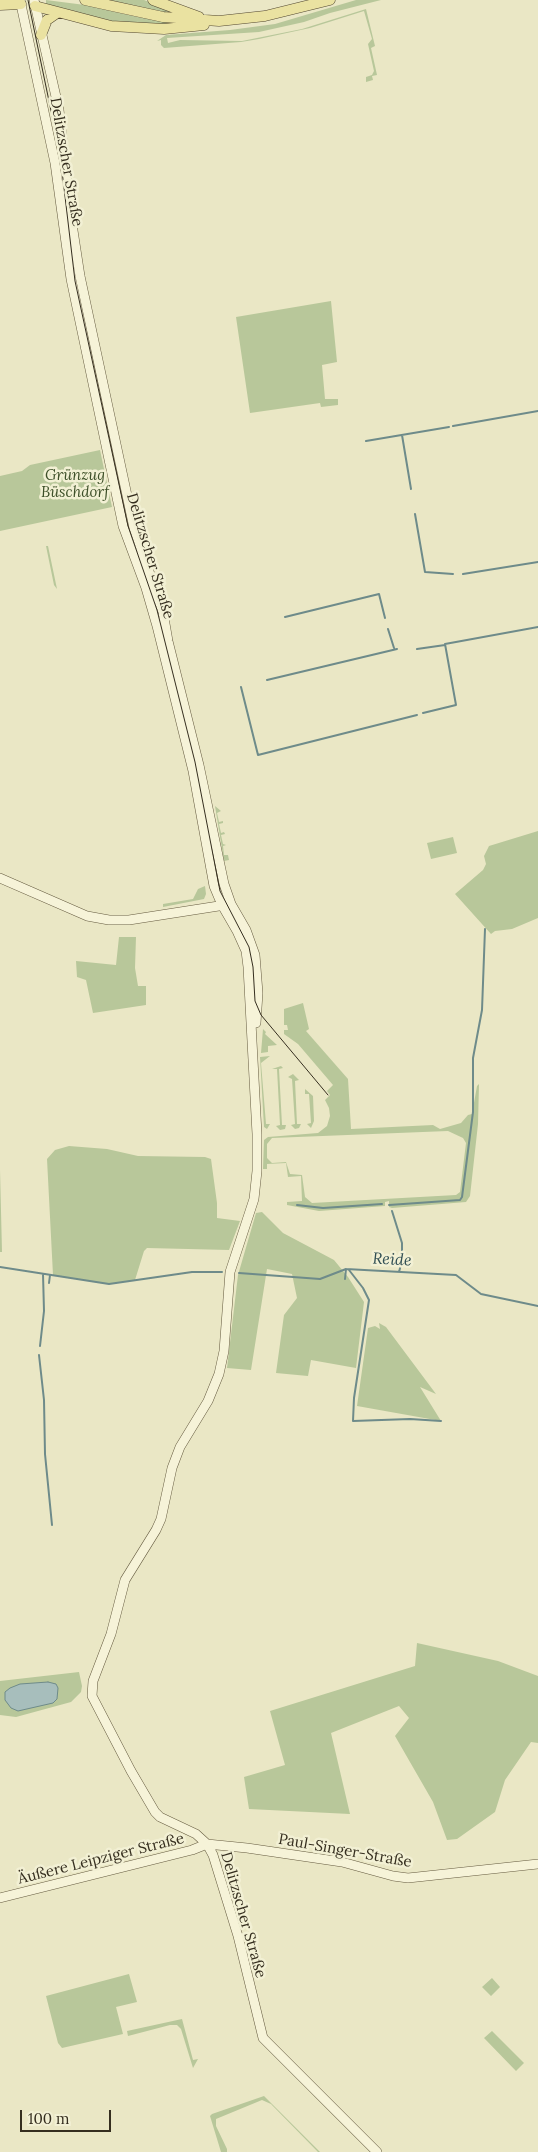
<!DOCTYPE html>
<html>
<head>
<meta charset="utf-8">
<style>
  body { margin:0 }
  #map { position:relative; width:538px; height:2152px; overflow:hidden; background:#eae7c5; font-family:Lora,serif }
  canvas { display:block }
  .scale { position:absolute; left:20px; top:2110px; width:91px; height:22px; box-sizing:border-box; border:2px solid #352e1f; border-top:0; padding-left:6px; font-size:15px; line-height:18px; white-space:nowrap; color:#352e1f; -webkit-text-stroke:4px #f2f0d4; paint-order:stroke }
</style>
</head>
<body>
<div id="map">
<canvas width="538" height="2152"></canvas>
<div class="scale">100 m</div>
</div>
<script>
const g = document.querySelector('canvas').getContext('2d');
g.lineJoin = 'round';
function paint(path, color) { g.fillStyle = color; g.fill(path, 'evenodd'); }
const shape = rows => new Path2D(rows.map(r => 'M' + r).join(''));
function stroke(path, color, width, dash) { g.strokeStyle = color; g.lineWidth = width; g.lineCap = dash ? 'butt' : 'round'; g.setLineDash(dash || []); g.stroke(path); }
function label(font, color, halo, rows, align = 'center') {
  g.font = font + ' Lora,serif'; g.lineWidth = 5; g.setLineDash([]); g.textBaseline = 'middle'; g.strokeStyle = halo; g.fillStyle = color; for (const [text, x, y, turn = 0] of rows) {
    g.save(); g.translate(x, y); g.rotate((+turn || 0) * Math.PI / 180); g.textAlign = isNaN(turn) ? turn : align; if (halo) g.strokeText(text, 0, 0); g.fillText(text, 0, 0); g.restore();
  }
}
paint(shape([
  [46,0,85,5,138,17,195,24,129,25,46,7],
  [108,0,144,0,179,13,176,16],
  [356,0,381,0,330,13,304,22,259,32,167,38,168,43,180,40,242,41,302,29,366,9,375,46,371,48,377,75,372,76,373,80,366,82,366,77,372,75,374,71,368,44,372,39,364,11,310,28,259,39,241,42,164,48,161,45,161,40,157,41,166,35,230,30,275,24],
  [331,301,337,362,322,365,325,399,338,399,338,405,321,407,320,403,250,413,236,317],
  [100,450,112,507,0,531,0,476,22,471,30,465],
  [46,546,48,546,57,589,54,585],
  [215,806,221,811,217,813,219,822,223,821,223,823,219,824,221,833,224,832,225,834,221,835,223,844,226,845,223,846,224,855,228,855,229,860,224,861],
  [538,831,538,918,512,929,495,931,491,934,455,894,483,870,486,864,484,856,489,846],
  [453,837,457,853,431,859,427,843],
  [205,886,206,894,204,899,163,907,163,904,193,899,198,889],
  [119,937,136,937,135,968,138,986,146,986,146,1005,93,1013,86,980,77,977,76,961,116,965],
  [303,1003,309,1029,306,1031,348,1079,351,1129,433,1125,440,1129,461,1123,468,1115,472,1114,477,1086,479,1084,478,1124,470,1196,466,1202,392,1208,389,1207,389,1201,385,1202,385,1206,319,1211,287,1205,287,1202,302,1201,301,1176,288,1177,286,1163,267,1164,267,1169,263,1169,264,1140,268,1137,318,1133,327,1126,330,1116,329,1108,325,1100,330,1095,327,1091,333,1085,298,1044,284,1034,284,1030,288,1030,287,1025,284,1025,284,1009],
  [448,1131,463,1138,466,1143,460,1192,456,1195,312,1203,305,1197,302,1175,290,1174,286,1162,272,1163,267,1158,267,1144,272,1138],
  [263,1029,266,1032,265,1034,277,1045,268,1046,268,1052,261,1053],
  [270,1056,261,1063,266,1124,270,1124,267,1129,264,1127,260,1057],
  [281,1066,283,1068,279,1069,282,1125,286,1125,285,1129,280,1130,276,1126,280,1125,277,1069,272,1069],
  [293,1074,299,1080,295,1081,297,1124,301,1124,299,1128,295,1129,291,1125,295,1124,292,1079,288,1077],
  [305,1089,313,1096,314,1121,311,1128,307,1124,311,1123,309,1094,305,1094],
  [69,1146,107,1149,138,1156,205,1157,211,1159,217,1203,217,1218,240,1221,229,1250,147,1248,144,1251,135,1280,109,1284,53,1275,47,1159,55,1150],
  [0,1170,2,1252,0,1252],
  [262,1212,283,1233,334,1260,348,1277,364,1302,356,1368,311,1360,308,1376,276,1373,284,1315,297,1298,292,1274,267,1269,251,1370,227,1368,238,1275,256,1213],
  [379,1323,386,1327,436,1394,420,1387,441,1421,357,1406,368,1328,375,1326,380,1329],
  [417,1643,498,1661,538,1676,538,1743,531,1742,505,1780,495,1812,457,1839,447,1840,433,1802,395,1736,409,1718,399,1706,331,1733,350,1814,249,1809,244,1777,285,1765,270,1711,415,1666],
  [79,1672,82,1686,81,1692,71,1702,16,1717,0,1715,0,1681],
  [129,1974,137,2002,116,2007,123,2034,62,2048,58,2043,46,1996],
  [492,1978,500,1987,491,1996,482,1987],
  [182,2019,193,2060,198,2059,193,2068,181,2029,177,2025,170,2025,128,2036,127,2031],
  [492,2031,524,2063,516,2071,484,2038],
  [264,2096,320,2152,318,2152,271,2104,262,2100,216,2119,216,2126,227,2149,227,2152,221,2152,210,2116,212,2114]
]), '#b8c79a');
const water = shape([
  [48,1682,56,1684,58,1688,57,1699,53,1703,18,1711,11,1708,5,1700,5,1692,10,1688,20,1684,48,1682]
]);
paint(water, '#a7bebc');
stroke(water, '#6e8b8a', 1);
stroke(shape([
  [453,426,538,411],
  [402,435,411,489],
  [366,441,449,427],
  [415,514,425,572,453,574],
  [463,574,538,562],
  [285,617,379,594,385,618],
  [388,629,394,648],
  [417,649,445,645],
  [267,680,397,649],
  [241,687,258,755,417,715],
  [423,713,456,705,445,644,538,627],
  [297,1205,323,1208,382,1204],
  [389,1205,460,1200,462,1197,473,1112,473,1058,482,1010,485,929],
  [392,1211,402,1243,402,1261,399,1272],
  [0,1267,109,1284,192,1272,222,1272],
  [349,1270,363,1288,369,1300,354,1398,353,1421,410,1419,441,1421],
  [239,1273,320,1279,346,1269,456,1275,481,1294,538,1306],
  [345,1279,346,1269],
  [49,1283,50,1275],
  [40,1346,44,1311,43,1274],
  [39,1355,44,1400,45,1454,52,1525]
]), '#6e8b8a', 2);
const secondary = shape([
  [20,0,55,163,71,279,123,526,146,588,157,626,193,771,214,886,222,905,237,931,246,951,248,967,257,1134,257,1171,254,1199,230,1272,224,1351,219,1374,208,1401,180,1447,172,1468,161,1519,156,1530,125,1580,111,1634,93,1681,92,1696,131,1771,155,1812,160,1817,196,1834,207,1844,213,1855,238,1936,263,2038,377,2152],
  [34,0,59,110,70,211,80,276,134,528,163,612,168,641,199,765,224,884,231,904,246,930,255,955,258,993,256,1023],
  [0,878,87,916,109,920,129,920,225,905],
  [0,1898,192,1850,207,1844,247,1848,342,1862,393,1876,408,1878,538,1864]
]);
const primary = shape([
  [85,0,163,17,219,21,265,16,330,0],
  [153,0,199,17],
  [0,5,21,4],
  [35,6,111,26,164,29,204,25],
  [41,35,47,20,57,13]
]);
stroke(secondary, '#655b40', 10);
stroke(primary, '#524731', 11);
stroke(secondary, '#f6f3d8', 9);
stroke(primary, '#eae2a1', 10);
stroke(shape([
  [28,0,60,154,75,281,112,452,128,526,157,610,195,762,220,891,249,947,253,967,255,1001,261,1015,328,1095]
]), '#352e1f', 1);
label('15px', '#352e1f', '#f2f0d4', [
  ["Delitzscher Straße",66,162,80],
  ["Delitzscher Straße",150,556,73],
  ["Paul-Singer-Straße",345,1851,10],
  ["Äußere Leipziger Straße",101,1859,-14],
  ["Delitzscher Straße",243,1915,74]
]);
label('italic 15px', '#3d4f28', '#f2f0d4', [
  ["Grünzug",75,476],
  ["Büschdorf",75,493]
]);
label('italic 16px', '#304e53', '#f2f0d4', [
  ["Reide",392,1260,3]
]);
</script>
</body>
</html>
